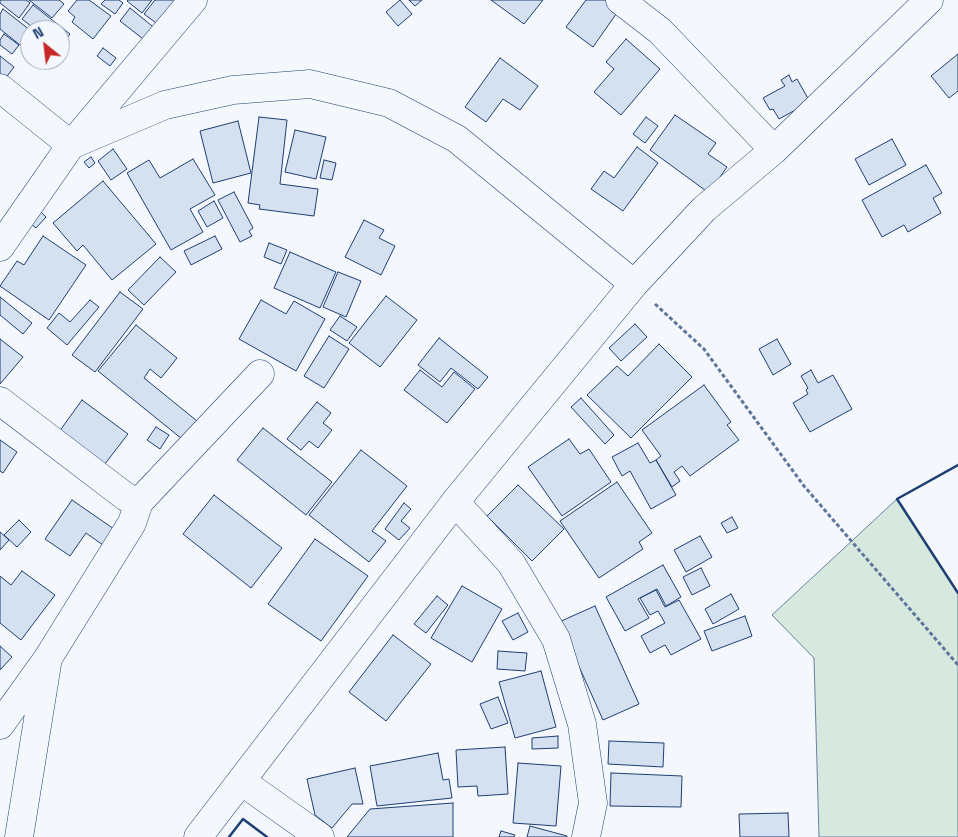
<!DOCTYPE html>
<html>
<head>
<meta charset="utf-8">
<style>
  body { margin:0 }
  #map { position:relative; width:958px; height:837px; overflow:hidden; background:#f4f7fb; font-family:"Space Grotesk",sans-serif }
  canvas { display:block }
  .north { position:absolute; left:20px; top:20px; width:50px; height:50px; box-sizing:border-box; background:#f4f7fb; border:1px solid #9eadc5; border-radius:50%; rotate:331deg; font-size:14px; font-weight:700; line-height:20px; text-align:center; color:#1d3f73 }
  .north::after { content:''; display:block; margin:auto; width:18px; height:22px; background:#c62828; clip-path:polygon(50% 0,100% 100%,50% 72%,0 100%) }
</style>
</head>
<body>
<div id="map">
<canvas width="958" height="837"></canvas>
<div class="north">N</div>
</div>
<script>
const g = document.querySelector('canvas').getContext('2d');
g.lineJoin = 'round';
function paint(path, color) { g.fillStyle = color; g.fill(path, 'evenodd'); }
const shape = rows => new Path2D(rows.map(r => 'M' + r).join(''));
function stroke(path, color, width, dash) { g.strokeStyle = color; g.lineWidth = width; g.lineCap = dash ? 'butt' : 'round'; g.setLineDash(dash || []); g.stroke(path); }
const green = shape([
  [897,499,958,593,958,837,819,837,814,658,772,615,897,499]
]);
paint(green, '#d7e8df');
stroke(green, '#687fa3', 1);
const building = shape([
  [0,0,26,0,30,3,19,18,0,3,0,0],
  [29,0,59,0,64,4,52,18,29,0],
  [77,0,89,0,111,16,93,39,72,22,75,17,68,11,77,0],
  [105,0,119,0,123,3,115,14,101,4,105,0],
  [128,0,152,0,142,13,127,1,128,0],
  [155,0,175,0,181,5,163,28,144,14,155,0],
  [400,0,412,14,398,26,386,12,400,0],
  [409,0,422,0,415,6,409,0],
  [491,0,543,0,524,24,491,0],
  [586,0,612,0,621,7,593,47,566,27,586,0],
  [33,5,70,34,60,47,60,30,36,30,22,19,33,5],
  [130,8,157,30,147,42,120,21,130,8],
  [3,9,30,30,30,43,25,49,0,29,0,14,3,9],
  [4,34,19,45,12,54,0,45,0,40,4,34],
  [626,39,660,69,621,115,594,92,614,69,606,62,626,39],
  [103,48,116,58,110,66,97,56,103,48],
  [958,54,958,91,949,98,931,76,958,54],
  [0,56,14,67,5,79,0,74,0,56],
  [500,58,538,86,520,110,503,99,486,122,465,107,500,58],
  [789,75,792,82,797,79,810,102,779,119,773,109,770,110,763,98,785,86,781,80,789,75],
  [675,115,716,143,708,154,727,167,709,193,650,150,675,115],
  [259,117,287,120,280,184,318,189,314,216,259,209,260,205,248,203,259,117],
  [646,117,658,126,645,143,633,134,646,117],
  [238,121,251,173,213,183,200,131,238,121],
  [295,130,326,137,316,179,285,172,295,130],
  [892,139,906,165,869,185,855,159,892,139],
  [637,147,658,163,623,211,591,189,604,171,614,178,637,147],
  [113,149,127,169,111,180,98,161,113,149],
  [91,157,95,163,89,168,84,162,91,157],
  [193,159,215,195,190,209,203,232,171,250,127,173,149,160,160,178,193,159],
  [324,160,336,163,332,180,320,178,324,160],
  [926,165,942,193,933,198,941,213,908,232,904,225,882,237,862,200,926,165],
  [103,181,156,244,112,280,83,245,77,251,53,223,103,181],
  [234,192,253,228,249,231,252,236,240,242,218,200,234,192],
  [214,201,223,218,207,227,198,211,214,201],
  [41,212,46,217,36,228,31,224,41,212],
  [364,220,384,230,379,238,395,246,381,275,345,257,364,220],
  [43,236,86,265,49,320,0,286,17,261,24,265,43,236],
  [215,236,222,249,191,265,184,251,215,236],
  [269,243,287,250,281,264,264,257,269,243],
  [290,252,336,272,320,308,274,288,290,252],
  [160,257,176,272,144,305,128,290,160,257],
  [338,272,361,281,346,317,323,307,338,272],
  [120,292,143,309,95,372,72,355,120,292],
  [386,296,417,320,380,367,349,343,386,296],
  [0,297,32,323,23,334,0,315,0,297],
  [90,300,99,307,67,345,47,328,59,313,70,322,90,300],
  [261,300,286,314,294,301,325,319,296,371,239,339,261,300],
  [340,316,357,327,347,341,330,330,340,316],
  [635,324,647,337,621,361,609,348,635,324],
  [136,325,177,358,161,378,150,369,144,378,202,425,187,443,98,371,136,325],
  [329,336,349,349,324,388,304,376,329,336],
  [439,338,488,377,478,389,451,368,440,382,418,365,439,338],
  [0,339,23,357,0,384,0,339],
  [777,339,791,364,773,375,759,349,777,339],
  [659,344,692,377,631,438,587,395,617,366,628,376,659,344],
  [420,370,442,387,454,372,475,389,447,423,404,390,420,370],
  [811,370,818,383,833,375,852,409,810,432,793,403,808,394,806,390,808,388,801,376,811,370],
  [704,385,731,422,727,425,739,440,690,476,682,466,674,472,680,481,672,487,656,460,661,456,642,430,704,385],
  [581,398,614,435,605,444,571,407,581,398],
  [82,400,128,434,101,469,56,436,82,400],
  [317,402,331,413,323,423,332,430,318,448,309,441,301,450,287,439,317,402],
  [156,427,169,435,160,449,147,440,156,427],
  [263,428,332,482,306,515,237,460,263,428],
  [569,439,580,454,589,449,611,482,562,516,528,467,569,439],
  [0,440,17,452,3,473,0,471,0,440],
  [638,443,650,463,656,460,676,495,651,509,630,471,622,476,612,457,638,443],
  [361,450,407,486,372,531,386,541,369,562,309,515,361,450],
  [617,482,652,533,639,542,643,549,599,578,560,521,617,482],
  [518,485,564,529,532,561,487,516,518,485],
  [214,495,282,548,251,588,183,534,214,495],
  [72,500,114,529,103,545,86,533,70,556,45,539,72,500],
  [404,503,411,509,401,521,410,528,399,540,385,529,404,503],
  [732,517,738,528,727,533,721,523,732,517],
  [19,520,31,532,17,547,4,535,19,520],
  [0,532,9,540,0,550,0,532],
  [700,536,712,557,686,572,674,550,700,536],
  [315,539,368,576,321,641,268,604,315,539],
  [663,565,681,597,666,606,657,589,638,599,649,618,625,631,606,597,663,565],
  [701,568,710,586,692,595,683,577,701,568],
  [22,571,55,595,21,640,0,623,0,576,11,585,22,571],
  [462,586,502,609,472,662,431,638,462,586],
  [656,590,665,607,679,600,701,639,671,655,665,645,650,653,641,636,665,623,658,611,650,615,640,598,656,590],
  [731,594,739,609,713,624,705,609,731,594],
  [437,596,448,605,426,633,414,624,437,596],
  [595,606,639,704,603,720,559,622,595,606],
  [518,613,528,632,513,640,502,621,518,613],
  [745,616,752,636,712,651,704,631,745,616],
  [393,635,431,664,386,721,349,692,393,635],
  [0,646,12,657,0,670,0,646],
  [498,651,527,653,525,671,497,669,498,651],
  [541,671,556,727,515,738,499,682,541,671],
  [498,697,508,723,491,729,480,704,498,697],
  [558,736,558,748,532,749,532,738,558,736],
  [609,741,664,743,663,767,608,764,609,741],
  [505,747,508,794,478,796,477,786,458,787,456,750,505,747],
  [438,753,443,780,449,779,452,798,377,806,370,766,438,753],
  [518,763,561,766,556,826,513,823,518,763],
  [355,768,363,804,352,804,332,828,315,815,307,779,355,768],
  [611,773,682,776,681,807,610,806,611,773],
  [453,803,453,837,347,837,370,809,453,803],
  [788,813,789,837,740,837,739,814,788,813],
  [530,826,567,836,567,837,527,837,530,826],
  [501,831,515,835,514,837,499,837,501,831]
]);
paint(building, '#d5e0f0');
stroke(building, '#1d3f73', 1);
const minor = shape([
  [620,0,660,31,774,150],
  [0,88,71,145,165,105,233,90,310,84,389,103,457,139,634,284],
  [0,247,71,145,193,0],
  [0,401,126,497,139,502],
  [455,502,511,563,556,639,582,724,593,803,586,837],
  [0,725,48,658,132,523,139,502,260,374],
  [241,781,320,837],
  [19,837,47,664],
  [198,837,455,502,634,284,704,209,774,150,929,0]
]);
stroke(minor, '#1d3f73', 29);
stroke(shape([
  [655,304,704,349,804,486,958,665]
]), '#5e769c', 3, [4, 2.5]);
stroke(minor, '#f4f7fb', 28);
stroke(shape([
  [958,465,897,499,958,593],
  [229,837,243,819,267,837]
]), '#1d3f73', 2.5);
</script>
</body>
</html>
